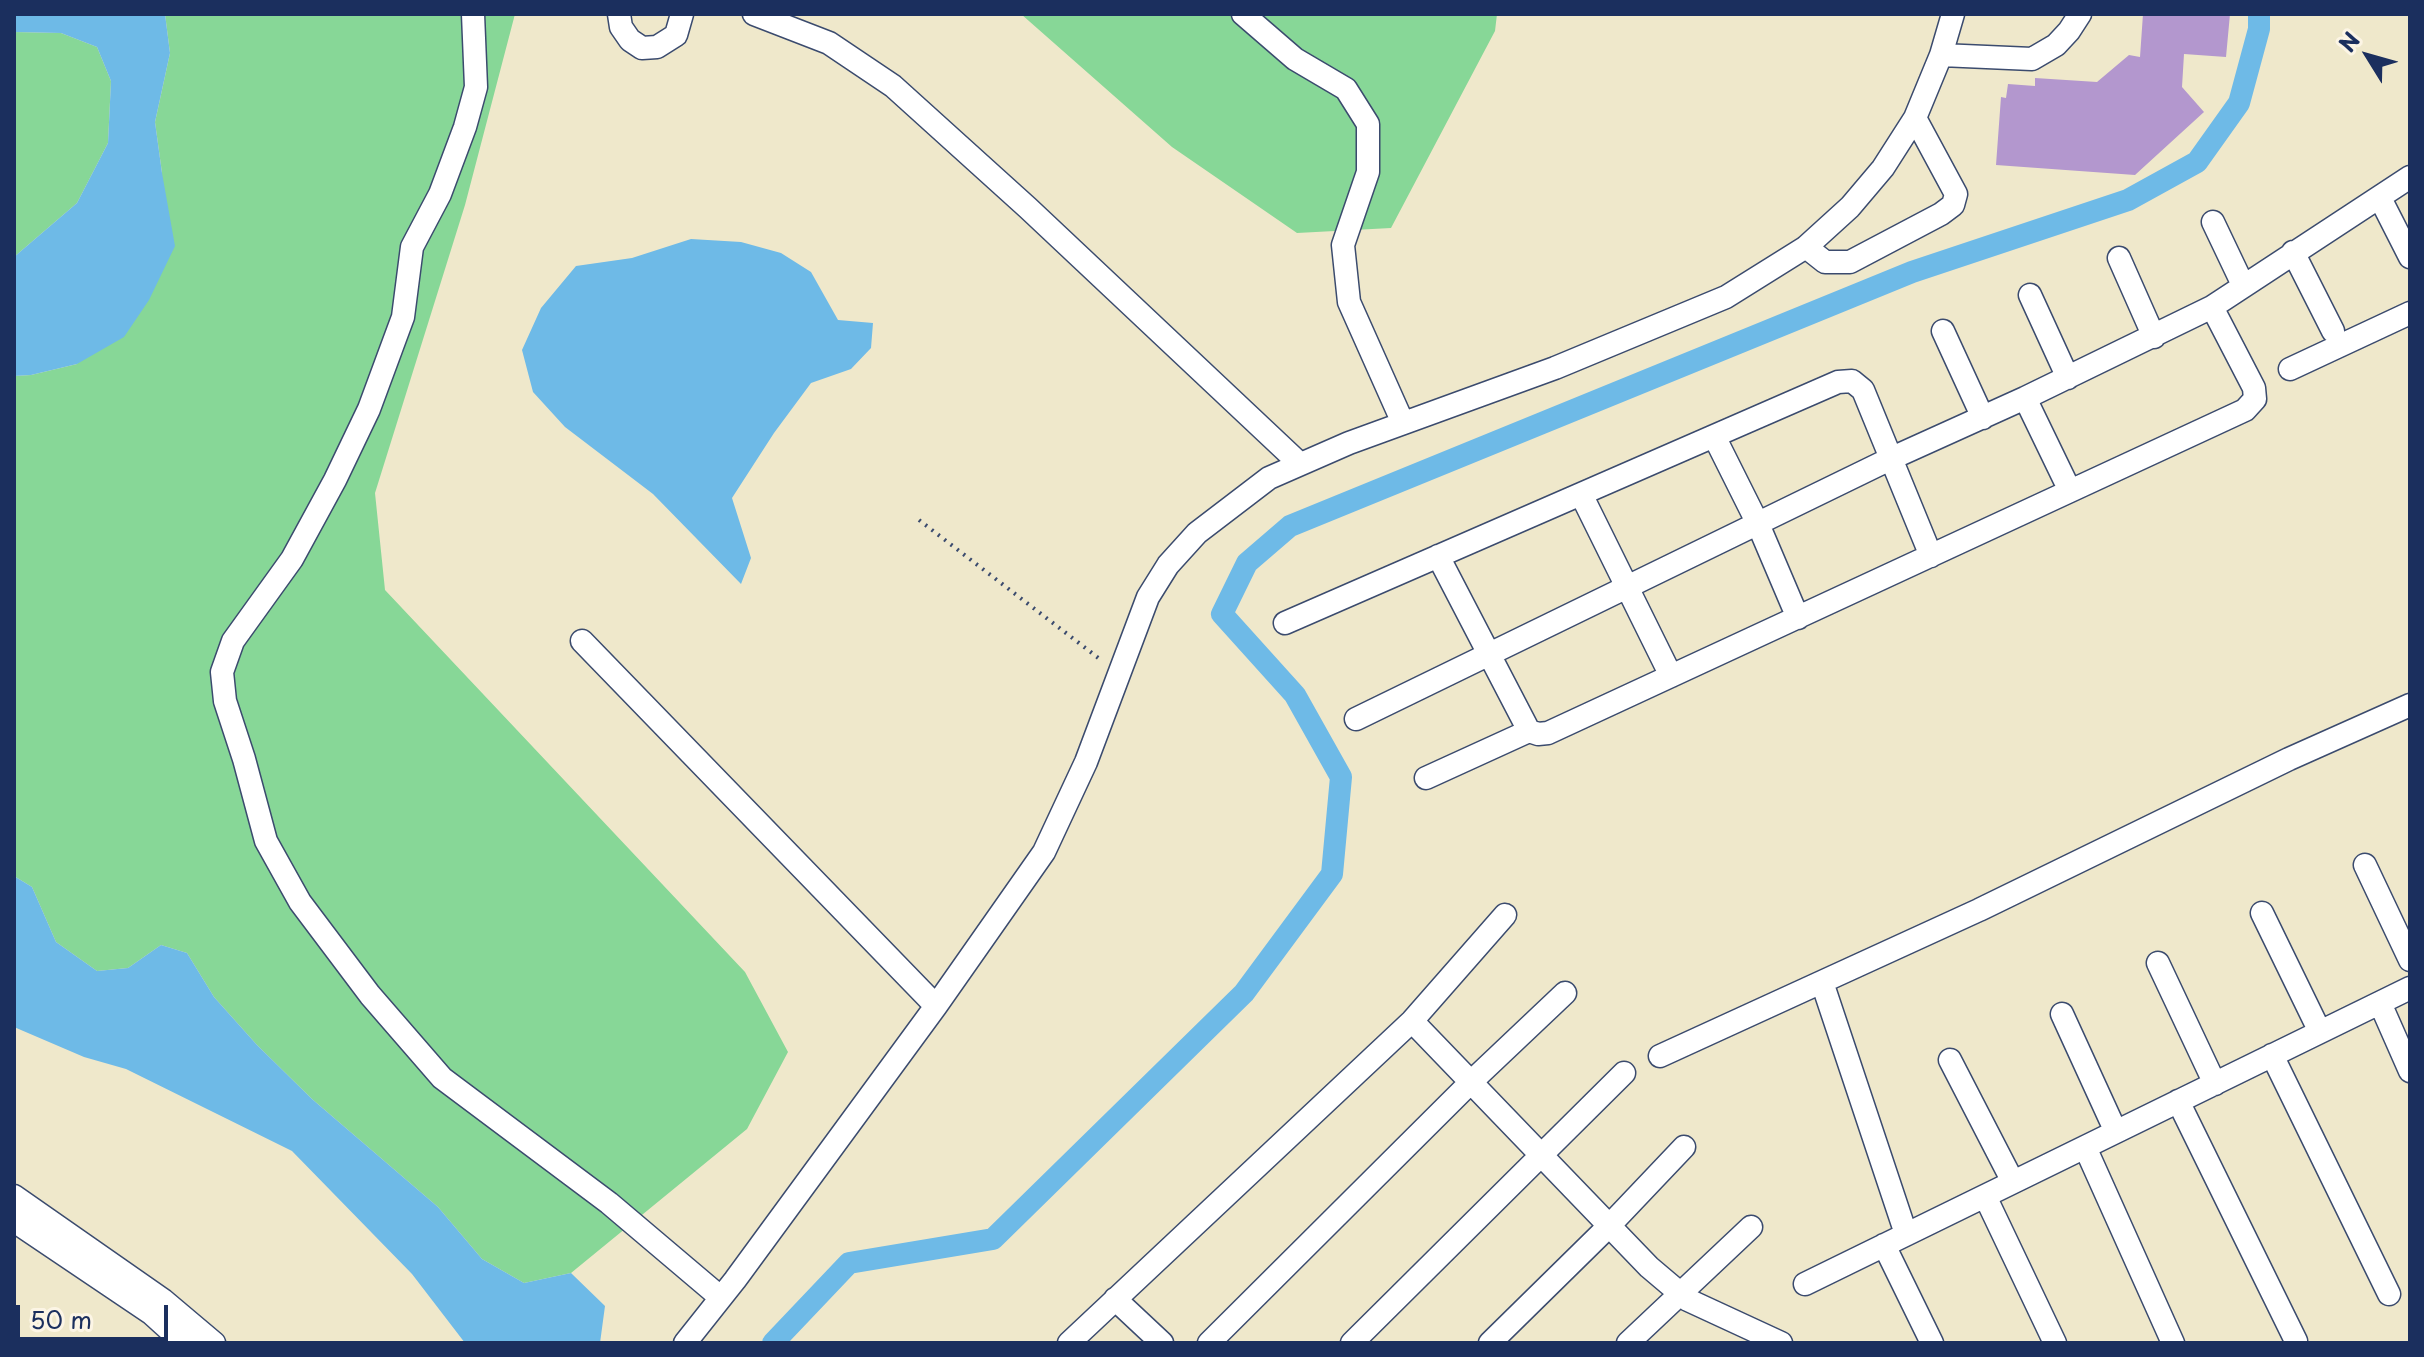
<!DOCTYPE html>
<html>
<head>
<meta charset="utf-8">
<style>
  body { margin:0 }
  #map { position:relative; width:2424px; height:1357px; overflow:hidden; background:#efe8cb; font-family:"Playpen Sans",sans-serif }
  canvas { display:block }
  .frame { position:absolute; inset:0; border:16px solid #1b2f5e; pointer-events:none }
  .north { position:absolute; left:2328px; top:16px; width:80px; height:80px; -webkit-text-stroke:6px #fcf5e5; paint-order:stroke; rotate:307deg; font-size:22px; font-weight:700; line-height:32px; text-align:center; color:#1b2f5e }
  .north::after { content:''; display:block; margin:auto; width:28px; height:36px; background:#1b2f5e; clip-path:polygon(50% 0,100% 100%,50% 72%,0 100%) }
  .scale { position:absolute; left:16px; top:1305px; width:152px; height:36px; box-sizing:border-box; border:4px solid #1b2f5e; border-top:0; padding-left:10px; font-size:24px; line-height:28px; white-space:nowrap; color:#1b2f5e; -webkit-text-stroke:6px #fcf5e5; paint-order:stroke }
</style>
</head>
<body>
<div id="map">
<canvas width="2424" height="1357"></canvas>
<div class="frame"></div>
<div class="north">N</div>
<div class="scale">50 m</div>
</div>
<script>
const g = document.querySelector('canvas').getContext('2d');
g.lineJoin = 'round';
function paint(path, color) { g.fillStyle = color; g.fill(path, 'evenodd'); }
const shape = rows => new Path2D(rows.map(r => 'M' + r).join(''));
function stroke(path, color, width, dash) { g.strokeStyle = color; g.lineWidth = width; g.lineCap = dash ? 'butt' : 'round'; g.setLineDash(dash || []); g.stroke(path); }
paint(shape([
  [165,14,515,14,465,205,375,493,385,590,745,972,788,1052,747,1129,571,1273,524,1283,482,1259,438,1207,312,1099,257,1045,214,997,187,953,161,945,128,968,97,971,56,942,32,887,14,876,14,376,31,375,77,364,162,173,155,122,170,53],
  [1021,14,1497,14,1495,31,1391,228,1297,233,1172,147],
  [14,32,61,33,97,47,111,81,108,143,77,203,14,257]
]), '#87d797');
paint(shape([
  [14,14,165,14,170,53,155,122,162,173,175,246,149,300,124,337,77,364,31,375,14,376,14,257,77,203,108,143,111,81,97,47,61,33,14,32],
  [691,239,741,242,781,253,811,272,838,320,873,323,871,348,851,369,811,383,774,433,732,498,751,558,741,584,653,494,565,427,533,392,522,350,541,308,576,266,632,258],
  [14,876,32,887,56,942,97,971,128,968,161,945,187,953,214,997,257,1045,312,1099,438,1207,482,1259,524,1283,571,1273,605,1306,600,1343,465,1343,412,1274,292,1151,126,1069,84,1057,14,1027]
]), '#6ebae7');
stroke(shape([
  [773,1343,849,1263,993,1239,1244,993,1332,874,1341,777,1295,695,1222,614,1247,563,1290,526,1912,272,2128,200,2197,162,2239,103,2259,29,2259,14]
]), '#6ebae7', 22);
paint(shape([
  [2143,14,2230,14,2226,57,2184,54,2182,87,2204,112,2135,175,1996,165,2001,97,2006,98,2008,84,2035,86,2035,78,2097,82,2129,55,2140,57]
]), '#b397ce');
const minor = shape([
  [473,14,476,87,465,127,440,194,412,247,403,317,369,409,335,480,292,559,233,641,222,672,225,701,244,759,266,841,300,902,370,995,442,1078,609,1203,720,1297],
  [619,14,621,27,630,40,642,48,657,47,676,35,682,14],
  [754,14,829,43,893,86,1028,208,1300,464],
  [1243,14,1295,59,1346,89,1368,124,1368,172,1343,245,1349,302,1403,423],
  [1941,55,2032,59,2056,45,2069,31,2080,14],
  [2380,198,2410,257],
  [2213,222,2243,285],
  [1806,247,1825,262,1850,262,1941,214,1953,205,1956,194,1915,118],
  [2293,252,2333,331],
  [2119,258,2154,337],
  [2030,295,2068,378],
  [1943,331,1983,418],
  [2290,369,2410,313],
  [2025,398,2070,491],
  [1714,436,1758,524,1798,618],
  [1581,494,1671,676],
  [1438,556,1529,731,1538,734,1548,733,2245,410,2255,399,2254,388,2212,307],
  [1285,623,1838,382,1852,381,1863,390,1931,556],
  [582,641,936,1006],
  [1356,719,1890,459,2025,398,2212,307,2410,177],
  [1426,778,1529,731],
  [2365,865,2410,960],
  [2262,913,2320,1032],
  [2158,963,2215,1084],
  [1822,982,1906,1234],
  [2380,1003,2410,1071],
  [2062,1014,2116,1132],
  [1412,1021,1649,1267,1688,1300,1781,1343],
  [2272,1055,2389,1294],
  [1660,1056,1979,910,2289,759,2410,705],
  [1950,1060,2013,1182],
  [2178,1101,2296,1341],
  [2085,1147,2173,1343],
  [14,1196,163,1300,214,1343],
  [1985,1196,2055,1343],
  [14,1221,152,1314,184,1343],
  [1884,1245,1932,1343],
  [1805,1284,2410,988],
  [1115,1299,1162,1343],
  [685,1343,735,1280,936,1006,1044,852,1086,762,1148,597,1168,565,1197,533,1269,478,1349,443,1555,368,1726,297,1806,247,1850,207,1883,168,1915,118,1941,55,1953,14],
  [1069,1343,1412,1021,1505,915],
  [1209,1343,1471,1082,1565,993],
  [1352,1343,1624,1073],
  [1490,1343,1609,1226,1684,1147],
  [1628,1343,1751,1227]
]);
stroke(minor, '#3b4b6e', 25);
stroke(shape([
  [919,520,1101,660]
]), '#3b4b6e', 4, [2, 6]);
stroke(minor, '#fff', 22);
</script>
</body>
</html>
